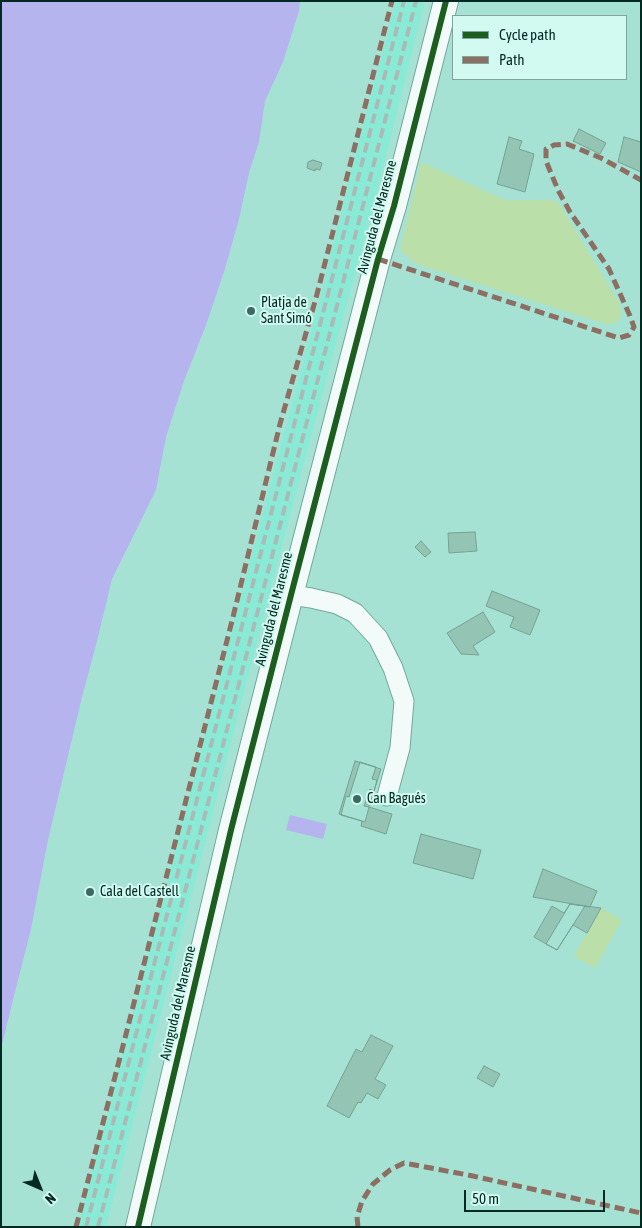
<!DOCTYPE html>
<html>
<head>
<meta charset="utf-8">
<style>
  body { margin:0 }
  #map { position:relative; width:642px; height:1228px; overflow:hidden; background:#a5e2d4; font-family:"Asap Condensed",sans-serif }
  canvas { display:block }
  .frame { position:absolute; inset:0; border:2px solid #032922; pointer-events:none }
  .legend { position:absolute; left:452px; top:15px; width:175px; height:65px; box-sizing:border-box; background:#d2faf0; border:1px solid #7fa69e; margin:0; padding:6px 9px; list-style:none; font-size:15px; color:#032922 }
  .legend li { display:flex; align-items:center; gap:10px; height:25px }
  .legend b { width:25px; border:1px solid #7fa69e }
  .north { position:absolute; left:15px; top:1163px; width:50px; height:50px; -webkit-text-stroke:4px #d2faf0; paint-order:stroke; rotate:136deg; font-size:14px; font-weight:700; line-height:20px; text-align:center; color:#032922 }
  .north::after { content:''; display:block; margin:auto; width:18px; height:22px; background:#032922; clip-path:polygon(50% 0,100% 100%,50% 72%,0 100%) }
  .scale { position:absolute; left:464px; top:1190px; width:141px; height:22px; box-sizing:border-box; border:2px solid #032922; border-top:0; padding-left:6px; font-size:15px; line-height:18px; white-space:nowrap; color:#032922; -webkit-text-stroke:4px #d2faf0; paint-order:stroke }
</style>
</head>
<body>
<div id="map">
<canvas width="642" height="1228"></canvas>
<div class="frame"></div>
<ul class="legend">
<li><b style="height:6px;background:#1b5e20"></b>Cycle path</li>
<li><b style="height:6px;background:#8d6e63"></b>Path</li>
</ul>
<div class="north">N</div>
<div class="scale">50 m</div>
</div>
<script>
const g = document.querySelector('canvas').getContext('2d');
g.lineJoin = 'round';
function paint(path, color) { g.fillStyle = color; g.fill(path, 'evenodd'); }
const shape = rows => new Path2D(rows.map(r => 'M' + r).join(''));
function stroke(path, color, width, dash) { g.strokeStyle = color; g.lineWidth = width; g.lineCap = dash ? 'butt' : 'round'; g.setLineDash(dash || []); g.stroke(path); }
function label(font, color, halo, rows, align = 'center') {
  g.font = font + ' "Asap Condensed",sans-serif'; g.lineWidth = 4; g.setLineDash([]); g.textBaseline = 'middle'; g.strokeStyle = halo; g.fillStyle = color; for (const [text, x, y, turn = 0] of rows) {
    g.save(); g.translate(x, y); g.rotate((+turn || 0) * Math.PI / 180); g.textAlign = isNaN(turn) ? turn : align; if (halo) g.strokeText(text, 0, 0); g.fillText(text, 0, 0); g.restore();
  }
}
paint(shape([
  [396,1,425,1,374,203,285,533,106,1227,78,1227,248,569,323,287,357,149]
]), '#89ead5');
paint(shape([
  [421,162,505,200,550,200,558,202,620,304,621,315,617,323,606,324,416,264,400,250],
  [601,908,622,920,595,968,574,956]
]), '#badfa8');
paint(shape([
  [1,1,300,1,299,11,283,62,265,101,259,142,249,173,239,219,225,269,206,325,184,381,166,437,156,490,112,579,96,645,82,697,48,840,31,929,10,1012,1,1049],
  [290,815,327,824,323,839,286,830]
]), '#b6b4ef');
const building = shape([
  [579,129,606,143,600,154,573,141,579,129],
  [509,137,522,141,519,149,534,154,525,192,497,184,509,137],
  [624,137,641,142,641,172,618,162,624,137],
  [313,160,322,163,320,170,315,169,315,171,307,168,308,162,313,160],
  [475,532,477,551,449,553,448,533,475,532],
  [421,541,431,552,425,557,415,547,421,541],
  [492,591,540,610,530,635,510,627,514,617,486,606,492,591],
  [483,612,495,632,473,646,479,655,461,654,447,633,483,612],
  [355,761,381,769,369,807,392,814,386,834,361,826,362,821,339,814,355,761],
  [360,762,376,767,372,779,377,780,374,791,370,789,364,806,369,807,365,822,341,815,346,796,349,797,360,762],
  [421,834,481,850,473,879,413,863,421,834],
  [543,869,597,891,590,907,533,897,543,869],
  [570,904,585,906,557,950,546,944,570,904],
  [570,904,601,908,587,933,573,925,557,950,534,937,552,906,564,913,570,904],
  [371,1035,393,1046,375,1079,386,1085,378,1099,367,1093,361,1103,358,1102,349,1118,327,1106,356,1049,362,1052,371,1035],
  [484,1066,500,1074,493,1087,477,1078,484,1066]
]);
paint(building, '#94c4b3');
stroke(building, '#75a293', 1);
const minor = shape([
  [291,595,311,598,337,604,355,613,378,638,393,668,404,701,400,748,387,796]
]);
const major = shape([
  [138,1227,231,830,291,595,378,259,394,206,446,1]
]);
stroke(minor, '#74a89d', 21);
stroke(major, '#74a89d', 26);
stroke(minor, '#f2fbf9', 19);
stroke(major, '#f2fbf9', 24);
stroke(shape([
  [86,1227,404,1],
  [98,1227,416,1]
]), '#abbab7', 4, [10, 5]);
stroke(shape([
  [378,259,619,338,629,335,634,327,630,316,609,269,570,212,558,190,546,161,546,149,554,145,567,144,601,158,641,180],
  [76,1227,125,1038,233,617,280,424,316,298,392,1],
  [358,1227,357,1217,362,1201,373,1184,390,1170,404,1163,468,1175,641,1213]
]), '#8d6e63', 5, [10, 5]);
stroke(shape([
  [138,1227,231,830,291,595,378,259,394,206,446,1]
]), '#1b5e20', 6);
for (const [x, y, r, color] of [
  [251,311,5,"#3c6a60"],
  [357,799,5,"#3c6a60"],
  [90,892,5,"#3c6a60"]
]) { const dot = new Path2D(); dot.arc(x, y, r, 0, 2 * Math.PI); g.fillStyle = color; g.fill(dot); stroke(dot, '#d2faf0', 2); }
label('14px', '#032922', '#d2faf0', [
  ["Avinguda del Maresme",377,217,-75],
  ["Avinguda del Maresme",274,609,-76],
  ["Avinguda del Maresme",178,1003,-77]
]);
label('14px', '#032922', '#d2faf0', [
  ["Platja de",261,303],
  ["Sant Simó",261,319],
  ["Can Bagués",367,799],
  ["Cala del Castell",100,892]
], 'left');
</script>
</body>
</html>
